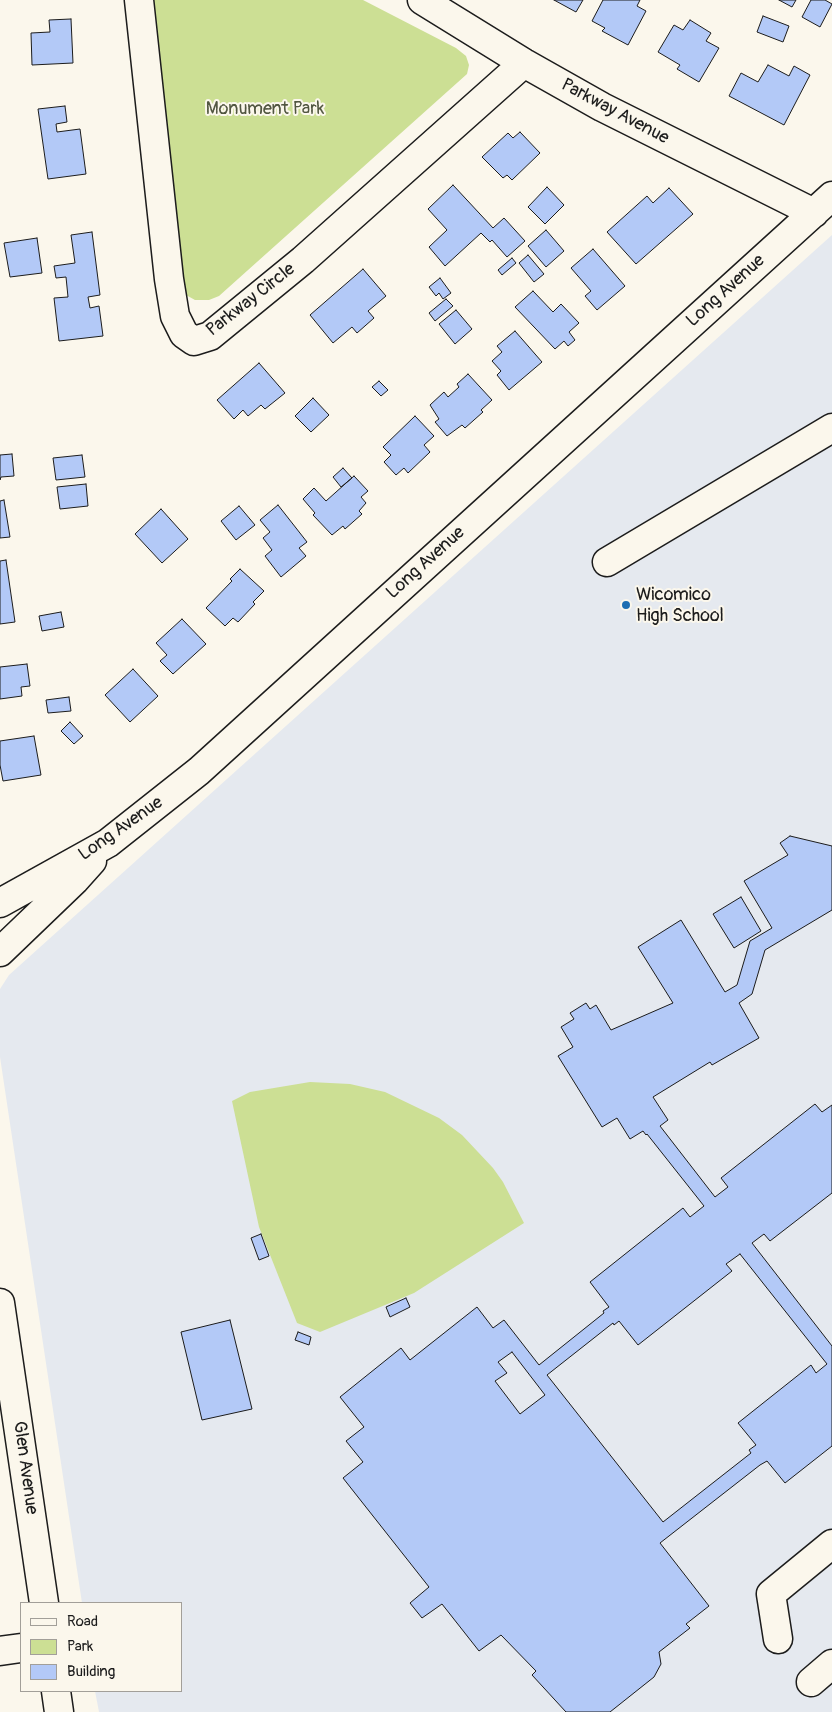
<!DOCTYPE html>
<html>
<head>
<meta charset="utf-8">
<style>
  body { margin:0 }
  #map { position:relative; width:832px; height:1712px; overflow:hidden; background:#fbf7ec; font-family:Pangolin,sans-serif }
  canvas { display:block }
  .legend { position:absolute; left:20px; top:1602px; width:162px; height:90px; box-sizing:border-box; background:#fbf7ec; border:1px solid #a29f99; margin:0; padding:6px 9px; list-style:none; font-size:15px; color:#1c1c1c }
  .legend li { display:flex; align-items:center; gap:10px; height:25px }
  .legend b { width:25px; border:1px solid #a29f99 }
</style>
</head>
<body>
<div id="map">
<canvas width="832" height="1712"></canvas>
<ul class="legend">
<li><b style="height:6px;background:#fbf7ec"></b>Road</li>
<li><b style="height:14px;background:#ccdf94"></b>Park</li>
<li><b style="height:14px;background:#b3c9f7"></b>Building</li>
</ul>
</div>
<script>
const g = document.querySelector('canvas').getContext('2d');
g.lineJoin = 'round';
function paint(path, color) { g.fillStyle = color; g.fill(path, 'evenodd'); }
const shape = rows => new Path2D(rows.map(r => 'M' + r).join(''));
function stroke(path, color, width, dash) { g.strokeStyle = color; g.lineWidth = width; g.lineCap = dash ? 'butt' : 'round'; g.setLineDash(dash || []); g.stroke(path); }
function label(font, color, halo, rows, align = 'center') {
  g.font = font + ' Pangolin,sans-serif'; g.lineWidth = 4; g.setLineDash([]); g.textBaseline = 'middle'; g.strokeStyle = halo; g.fillStyle = color; for (const [text, x, y, turn = 0] of rows) {
    g.save(); g.translate(x, y); g.rotate((+turn || 0) * Math.PI / 180); g.textAlign = isNaN(turn) ? turn : align; if (halo) g.strokeText(text, 0, 0); g.fillText(text, 0, 0); g.restore();
  }
}
paint(shape([
  [832,235,832,1712,99,1712,95,1691,181,1691,181,1603,82,1603,0,1057,0,989,9,975]
]), '#e5e9ef');
paint(shape([
  [142,0,363,0,456,48,466,56,469,65,467,74,219,296,209,300,195,300,186,295,177,284],
  [310,1082,350,1084,385,1092,439,1118,462,1135,493,1168,503,1182,524,1223,414,1293,320,1332,297,1323,259,1227,232,1101,250,1092]
]), '#ccdf94');
const building = shape([
  [554,0,583,0,576,12,554,0],
  [603,0,640,0,637,6,646,11,628,45,602,31,605,28,592,21,603,0],
  [779,0,796,0,792,7,779,0],
  [811,0,825,0,832,4,820,27,802,17,811,0],
  [763,16,789,26,783,42,757,32,763,16],
  [71,19,73,63,32,65,31,33,50,32,49,20,71,19],
  [690,20,711,33,706,41,719,48,699,82,677,69,680,65,658,52,674,25,683,30,690,20],
  [768,65,789,76,794,66,810,75,784,125,729,96,741,73,758,82,768,65],
  [65,106,67,122,56,124,57,132,80,129,86,174,48,179,38,109,65,106],
  [520,132,540,153,512,180,507,175,503,178,482,157,508,133,513,138,520,132],
  [453,185,493,228,504,218,525,241,507,257,492,240,490,242,481,233,445,266,429,247,447,230,428,209,453,185],
  [547,187,564,205,545,224,528,207,547,187],
  [669,188,693,214,636,264,607,232,647,196,653,203,669,188],
  [546,230,564,251,546,267,528,246,546,230],
  [92,232,100,295,88,297,90,308,99,306,103,336,59,341,54,298,68,297,66,277,56,278,54,266,75,263,71,235,92,232],
  [37,238,42,273,10,277,4,243,37,238],
  [593,249,625,286,597,310,585,296,591,291,571,268,593,249],
  [528,255,544,274,534,282,519,263,528,255],
  [512,258,516,263,502,275,498,270,512,258],
  [363,269,386,296,368,311,374,318,357,333,352,327,333,343,310,315,363,269],
  [440,278,451,293,443,299,439,293,436,296,429,287,440,278],
  [533,291,553,312,561,304,579,323,569,332,575,340,568,346,564,341,555,349,515,307,533,291],
  [446,299,453,306,435,321,429,313,446,299],
  [456,310,472,329,455,344,439,324,456,310],
  [515,331,542,362,509,390,497,375,501,371,492,361,502,352,497,346,515,331],
  [259,363,285,393,265,409,261,405,248,416,243,410,234,419,217,400,259,363],
  [468,374,492,400,481,410,483,412,465,428,462,425,447,436,435,422,439,419,430,405,444,392,448,397,459,387,457,384,468,374],
  [379,381,388,390,381,396,372,387,379,381],
  [313,398,329,415,311,432,295,416,313,398],
  [415,416,434,436,424,445,430,452,408,473,404,468,396,475,384,462,391,455,383,447,415,416],
  [12,454,14,476,1,477,0,480,0,455,12,454],
  [82,455,85,477,56,480,53,458,82,455],
  [343,468,352,478,341,487,333,477,343,468],
  [354,476,368,491,361,497,366,503,359,511,362,514,345,529,343,526,332,535,313,515,315,513,303,499,314,488,326,501,354,476],
  [86,484,88,506,60,509,57,487,86,484],
  [4,500,10,537,0,538,0,501,4,500],
  [278,505,307,542,299,548,306,556,281,577,265,556,272,550,263,538,270,532,260,520,278,505],
  [239,506,255,525,236,540,221,521,239,506],
  [161,509,188,539,162,563,135,534,161,509],
  [6,560,15,622,0,624,0,561,6,560],
  [240,569,264,591,253,602,255,604,238,622,233,618,225,626,206,608,232,581,230,579,240,569],
  [61,612,64,627,42,631,39,616,61,612],
  [182,619,206,644,173,674,160,661,167,655,156,643,182,619],
  [27,664,30,686,21,687,22,696,0,699,0,667,27,664],
  [133,669,158,696,130,722,105,695,133,669],
  [69,697,71,711,48,713,46,700,69,697],
  [70,722,83,736,74,744,61,731,70,722],
  [34,736,41,775,3,781,0,765,0,741,34,736],
  [790,836,832,846,832,910,765,950,752,994,739,1003,759,1038,712,1065,710,1062,653,1097,668,1120,660,1126,715,1197,728,1187,721,1178,815,1104,822,1112,832,1105,832,1193,770,1241,764,1234,752,1243,832,1346,832,1446,785,1483,767,1461,760,1465,660,1543,709,1606,686,1624,690,1628,659,1652,661,1664,654,1677,610,1712,566,1712,532,1675,536,1671,501,1635,479,1651,442,1604,422,1618,410,1603,429,1587,343,1478,363,1462,346,1441,364,1427,340,1397,401,1348,410,1360,477,1307,493,1328,504,1320,539,1365,604,1313,603,1311,609,1307,590,1282,683,1208,690,1217,704,1206,647,1134,646,1135,643,1131,630,1139,617,1118,602,1127,558,1056,573,1047,561,1027,574,1019,570,1013,586,1003,590,1009,596,1005,611,1030,673,1003,638,947,681,920,725,992,737,985,750,941,772,928,744,881,788,855,780,843,790,836],
  [740,1254,827,1364,816,1373,811,1365,738,1423,756,1445,749,1450,751,1453,663,1522,547,1375,613,1323,614,1325,619,1321,638,1345,732,1271,726,1264,740,1254],
  [512,1352,545,1395,520,1414,495,1381,507,1373,498,1362,512,1352],
  [741,897,761,931,734,948,713,914,741,897],
  [261,1234,269,1256,259,1260,251,1238,261,1234],
  [406,1298,410,1307,390,1317,386,1307,406,1298],
  [230,1320,252,1409,202,1420,181,1332,230,1320],
  [298,1332,311,1337,309,1345,295,1340,298,1332]
]);
paint(building, '#b3c9f7');
stroke(building, '#1c1c1c', 1);
const minor = shape([
  [139,0,169,279,175,316,184,334,194,341,210,336,303,260,524,63],
  [422,0,524,63,602,107,814,213],
  [607,562,832,428],
  [0,903,108,843,199,771,832,196],
  [0,952,75,880,92,861],
  [0,1303,44,1603],
  [778,1639,771,1594,832,1544],
  [0,1651,21,1648],
  [811,1682,832,1664],
  [56,1691,59,1712]
]);
stroke(minor, '#1c1c1c', 31);
stroke(minor, '#fbf7ec', 28);
for (const [x, y, r, color] of [
  [626,605,5,"#1f6fb2"]
]) { const dot = new Path2D(); dot.arc(x, y, r, 0, 2 * Math.PI); g.fillStyle = color; g.fill(dot); stroke(dot, '#fbf7ec', 2); }
label('18px', '#515640', '#fbf7ec', [
  ["Monument Park",265,109]
]);
label('18px', '#1c1c1c', '#fbf7ec', [
  ["Parkway Avenue",615,112,28],
  ["Long Avenue",726,291,-42],
  ["Parkway Circle",251,300,-38],
  ["Long Avenue",426,563,-42],
  ["Long Avenue",121,829,-35],
  ["Glen Avenue",25,1468,82]
]);
label('18px', '#1c1c1c', '#fbf7ec', [
  ["Wicomico",636,595],
  ["High School",636,616]
], 'left');
</script>
</body>
</html>
